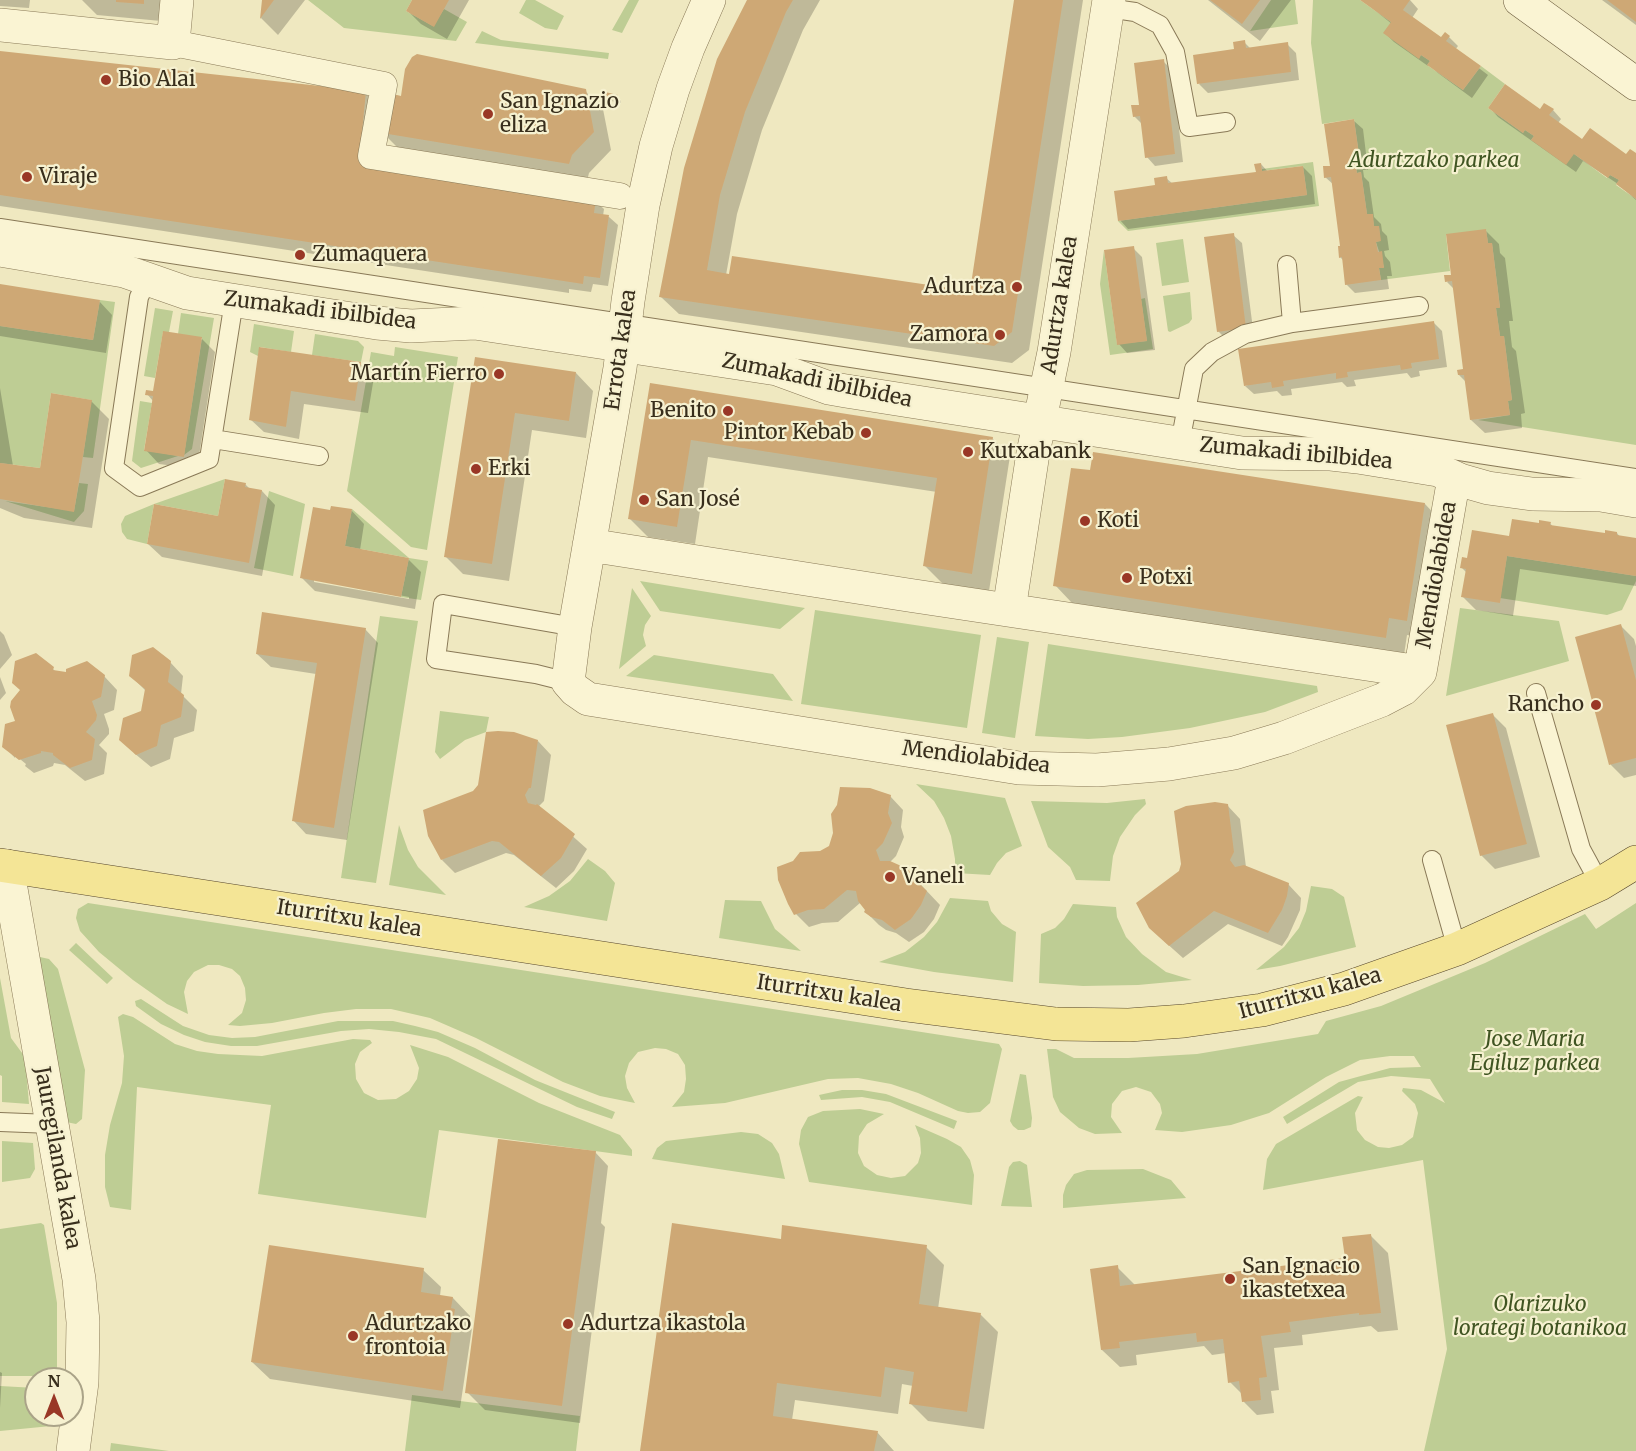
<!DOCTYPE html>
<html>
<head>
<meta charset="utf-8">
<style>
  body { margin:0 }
  #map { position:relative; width:1636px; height:1451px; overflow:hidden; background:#efe8c0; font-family:Merriweather,serif }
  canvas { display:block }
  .north { position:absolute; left:24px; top:1367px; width:60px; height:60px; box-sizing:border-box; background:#f6f1d0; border:2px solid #aaa388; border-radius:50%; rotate:0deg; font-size:16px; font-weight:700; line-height:24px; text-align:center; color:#382e1c }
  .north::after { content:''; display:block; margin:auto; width:21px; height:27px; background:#993726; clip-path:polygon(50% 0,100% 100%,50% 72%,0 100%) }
</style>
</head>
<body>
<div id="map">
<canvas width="1636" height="1451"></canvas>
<div class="north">N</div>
</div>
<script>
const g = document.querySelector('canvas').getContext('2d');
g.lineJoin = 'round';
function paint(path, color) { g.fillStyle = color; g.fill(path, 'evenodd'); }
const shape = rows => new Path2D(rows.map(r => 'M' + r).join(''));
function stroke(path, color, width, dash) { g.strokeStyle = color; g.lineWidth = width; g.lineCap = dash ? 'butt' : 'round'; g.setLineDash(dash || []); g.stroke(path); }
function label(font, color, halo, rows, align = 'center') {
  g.font = font + ' Merriweather,serif'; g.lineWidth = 4.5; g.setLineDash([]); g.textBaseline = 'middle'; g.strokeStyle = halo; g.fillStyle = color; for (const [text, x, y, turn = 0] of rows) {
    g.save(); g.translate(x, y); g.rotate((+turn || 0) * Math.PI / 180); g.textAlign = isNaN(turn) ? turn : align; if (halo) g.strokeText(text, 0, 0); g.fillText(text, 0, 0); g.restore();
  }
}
paint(shape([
  [308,0,412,0,406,11,433,26,444,9,467,22,456,41,344,28],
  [526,0,535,0,564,16,557,30,545,28,519,13],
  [629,0,639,0,622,33,612,30],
  [1271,0,1295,0,1298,24,1250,31],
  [1313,0,1360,0,1391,22,1419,58,1421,55,1430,61,1427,65,1463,90,1481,66,1505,84,1488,108,1523,133,1525,130,1534,136,1531,140,1574,154,1607,178,1610,175,1619,180,1616,185,1636,199,1636,445,1478,420,1510,415,1508,401,1512,400,1504,336,1500,336,1496,308,1500,307,1492,243,1488,243,1486,230,1446,235,1450,271,1381,280,1379,268,1384,267,1376,242,1380,241,1379,226,1374,226,1372,214,1367,214,1361,172,1357,173,1355,162,1360,161,1354,119,1322,124,1311,43],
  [482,31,501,40,609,53,608,59,475,43],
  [1313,162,1319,206,1128,231,1118,221,1307,195,1303,166,1262,171,1262,169],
  [1183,239,1189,282,1162,286,1156,243],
  [1104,250,1117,344,1147,341,1141,299,1145,298,1153,349,1110,355,1100,284],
  [1190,292,1192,319,1189,323,1170,332,1168,331,1163,296],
  [100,300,115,302,93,458,83,457,91,400,51,393,40,468,0,463,0,326,93,340],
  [155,308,173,311,169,332,163,332,155,378,144,376],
  [181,313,214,318,192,449,184,455,202,338,178,334],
  [254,324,294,331,291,352,260,347,258,356,250,352],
  [315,334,358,341,364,347,361,362,312,355],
  [395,347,458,357,427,550,411,547,347,491,371,352,394,356],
  [140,401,152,403,144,450,178,456,141,468,132,461],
  [225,479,218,516,154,504,147,544,127,539,122,532,121,524,125,516,154,504],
  [79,483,88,484,84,511,74,522,5,501,74,511],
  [269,491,305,504,293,576,254,568],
  [352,509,409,558,428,561,421,600,401,597,409,558,345,546],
  [1507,556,1636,576,1636,581,1622,610,1607,615,1500,598],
  [640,581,805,608,780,629,660,611],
  [632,588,651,616,645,625,643,635,646,646,619,669],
  [1460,608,1559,621,1569,661,1446,696],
  [815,610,981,635,967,728,801,704],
  [380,616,418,621,376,883,341,878],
  [997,637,1029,642,1015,738,982,733],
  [1048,644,1317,686,1318,692,1265,712,1190,728,1122,737,1088,739,1035,736],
  [654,655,773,674,793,701,626,676],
  [440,711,489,717,486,732,465,740,440,759,435,752],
  [916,784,1005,798,1022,846,1006,853,997,863,990,875,955,873,955,859,951,836,944,818,934,801],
  [1145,799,1146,804,1135,815,1120,837,1113,856,1110,881,1076,880,1070,867,1048,847,1031,801,1107,803],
  [399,825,408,850,418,867,446,895,389,885],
  [588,859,605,871,615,883,607,921,524,907,549,896,570,881],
  [1311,886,1332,889,1344,897,1356,947,1280,966,1256,970,1284,947,1299,928,1306,911],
  [950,898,988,901,991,911,1002,924,1016,932,1013,982,934,972,879,962,905,952,924,937,937,922],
  [725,900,761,901,775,929,801,951,719,938],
  [88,903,999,1044,1002,1049,990,1103,980,1112,968,1113,958,1111,918,1093,891,1084,858,1078,828,1079,725,1103,672,1107,684,1092,686,1079,685,1065,678,1054,666,1049,655,1048,638,1052,629,1063,625,1076,627,1088,635,1103,600,1096,563,1082,476,1038,430,1018,391,1009,356,1009,324,1013,272,1023,240,1026,228,1025,242,1013,246,1000,245,988,240,976,232,969,219,965,208,965,194,972,187,981,184,992,188,1014,167,1004,133,980,99,952,80,931,76,918,78,909],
  [1636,903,1636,1451,1424,1451,1447,1349,1423,1160,1263,1190,1267,1159,1276,1144,1358,1096,1363,1097,1355,1113,1357,1130,1365,1140,1378,1147,1389,1148,1402,1145,1413,1137,1418,1113,1415,1104,1402,1091,1403,1088,1421,1090,1445,1103,1430,1079,1391,1076,1358,1082,1287,1124,1283,1117,1339,1082,1390,1068,1421,1067,1414,1056,1390,1056,1360,1060,1326,1077,1269,1113,1231,1125,1182,1132,1155,1130,1162,1113,1160,1104,1151,1092,1136,1087,1122,1091,1112,1104,1111,1117,1122,1133,1095,1134,1079,1128,1060,1112,1053,1097,1047,1049,1056,1049,1074,1058,1128,1058,1197,1054,1318,1034,1326,1021,1381,1006,1485,963,1585,914,1596,929],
  [1073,904,1116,907,1117,917,1126,937,1142,954,1166,972,1192,980,1138,985,1083,986,1039,983,1041,934,1055,928,1064,919],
  [76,943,113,978,107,984,69,950],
  [40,957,49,959,58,969,85,1070,82,1119,76,1124,66,1122,35,959],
  [0,978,11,1038,25,1057,29,1104,2,1102,2,1076,0,1075],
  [141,999,183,1026,209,1035,232,1038,255,1037,338,1021,393,1021,415,1026,438,1032,475,1048,535,1080,615,1112,612,1119,577,1107,436,1039,399,1032,369,1029,341,1031,257,1046,231,1046,205,1042,184,1035,161,1024,136,1006,135,1001],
  [123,1014,133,1017,175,1044,197,1051,218,1054,262,1056,353,1039,370,1040,372,1043,360,1052,355,1064,356,1079,364,1093,378,1100,396,1099,409,1091,417,1079,419,1068,410,1045,448,1057,539,1103,620,1135,632,1150,632,1156,439,1130,426,1218,258,1194,271,1105,137,1087,131,1210,110,1207,105,1187,105,1155,110,1125,122,1083,124,1056,118,1017],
  [1020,1074,1026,1075,1032,1118,1031,1127,1024,1130,1018,1130,1013,1126,1010,1121],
  [842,1090,862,1090,886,1094,957,1121,954,1129,890,1102,862,1097,821,1100,819,1095],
  [860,1109,884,1114,867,1124,859,1136,858,1153,864,1166,877,1175,891,1178,905,1176,918,1163,921,1153,920,1138,915,1125,947,1139,961,1147,970,1160,974,1175,972,1205,809,1182,799,1144,801,1130,808,1117,823,1111],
  [741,1132,758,1134,772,1143,779,1154,785,1179,652,1159,657,1148,666,1141],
  [2,1141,33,1143,35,1169,30,1178,2,1182],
  [1020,1161,1027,1165,1032,1207,1001,1206,1009,1167,1013,1162],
  [1143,1169,1171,1180,1186,1198,1063,1208,1063,1195,1066,1185,1074,1174,1087,1170],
  [41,1223,44,1225,57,1303,57,1376,0,1376,0,1229],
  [0,1386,36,1388,36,1415,53,1415,51,1426,0,1431],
  [412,1395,580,1416,576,1451,405,1451],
  [111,1443,169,1451,110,1451]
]), '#becd94');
paint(shape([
  [0,0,30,0,29,8,0,6],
  [82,0,163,0,161,21,97,15],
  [263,0,305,0,278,35,261,18],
  [414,0,469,0,447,39,421,24,408,11],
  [749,0,820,0,803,30,762,130,737,214,726,275,971,293,1016,0,1083,0,1029,350,1012,363,679,314,661,297],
  [1208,0,1291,0,1260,41],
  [1362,0,1410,0,1418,9,1412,18,1441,40,1445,34,1449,37,1458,46,1455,50,1488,75,1472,98,1438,73,1429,65,1428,66,1394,42,1385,33,1392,24],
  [1602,0,1636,0,1636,25],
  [1244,42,1251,49,1287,44,1296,53,1299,80,1208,93,1199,84],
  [0,53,365,93,378,106,372,166,595,201,604,209,603,216,609,217,618,225,608,286,593,284,591,292,569,289,569,293,0,206],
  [1163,61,1172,70,1183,162,1155,166,1147,157,1143,125,1134,116],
  [585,91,603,109,611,150,589,173,587,181,401,151,383,133,402,98],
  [602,96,617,97,621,101,621,103,606,100],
  [1490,108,1553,110,1561,119,1558,123,1582,141,1626,156,1636,155,1636,200,1618,184,1583,161,1576,172,1498,117],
  [1354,121,1363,129,1368,170,1363,170,1364,177,1369,182,1374,217,1381,224,1382,231,1387,236,1389,250,1384,251,1385,256,1390,262,1392,276,1387,276,1389,289,1355,293,1346,284,1343,260,1340,257,1342,248,1334,185,1325,177],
  [1261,164,1268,172,1303,167,1312,176,1315,204,1128,229,1120,220,1166,178,1173,184,1257,173],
  [1486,231,1499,244,1500,253,1505,258,1513,321,1509,321,1512,347,1516,351,1525,413,1521,414,1522,428,1485,433,1471,420,1466,382,1459,375,1465,370,1454,289,1447,282,1453,276],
  [1233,235,1242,243,1254,337,1227,340,1218,331],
  [1133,248,1142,257,1155,350,1127,353,1119,344],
  [0,285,99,301,112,315,106,353,0,336],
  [1434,323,1442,331,1447,367,1419,371,1420,376,1411,378,1407,373,1354,380,1356,386,1347,387,1342,382,1291,389,1292,395,1282,396,1277,391,1254,394,1245,386],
  [202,339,215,352,197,469,159,464,146,450,153,401,147,394,154,392],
  [261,348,360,364,374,377,368,413,304,404,299,439,264,432,250,419],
  [476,358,576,373,593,391,586,438,532,430,509,581,463,574,445,556],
  [651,385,992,438,1010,456,989,591,943,584,925,566,937,492,708,457,695,544,648,537,630,519],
  [0,388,13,466,41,470,91,401,109,419,92,528,24,518,0,508],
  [245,484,250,489,262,491,275,505,262,576,162,557,148,544,219,518],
  [1425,504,1442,522,1425,638,1407,635,1404,655,1072,603,1055,585],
  [351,510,364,524,360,550,408,559,421,572,415,609,315,591,301,577,332,512],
  [314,579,409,597,409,599,314,582],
  [1550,523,1553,527,1606,535,1617,533,1620,537,1636,539,1636,586,1520,569,1513,616,1476,610,1463,597,1467,573,1462,568,1468,560,1510,538,1540,525],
  [1621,626,1634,639,1636,646,1636,775,1624,778,1611,765,1576,638],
  [365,629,378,643,347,840,306,834,293,820,316,674,271,667,257,654],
  [0,631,4,635,12,655,0,669],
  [170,662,183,676,181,694,197,710,194,731,174,738,170,759,151,767,134,753,146,691,131,676],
  [53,669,56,672,104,676,117,690,114,710,104,714,109,729,109,734,99,745,107,753,104,774,85,781,65,765,54,763,53,766,34,773,25,766,26,764,15,755,15,758,4,746,17,722],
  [0,677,6,693,0,700],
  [1493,715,1506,728,1540,857,1495,869,1481,855],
  [538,741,551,755,544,801,539,806,587,849,574,871,556,888,514,855,506,853,455,873,442,860,474,792],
  [890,796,903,810,901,827,904,837,896,856,890,862,907,870,940,905,934,919,924,932,909,942,896,933,886,930,879,925,866,912,867,910,860,903,838,922,822,923,809,927,796,914,820,852,831,847],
  [1227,805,1240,819,1246,867,1288,884,1301,898,1300,910,1288,937,1282,946,1228,924,1183,958,1164,941,1180,872],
  [595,1152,608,1166,601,1223,605,1227,580,1423,485,1410,467,1392],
  [1370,1235,1388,1253,1398,1330,1378,1332,1371,1326,1302,1335,1303,1345,1274,1348,1279,1390,1271,1391,1274,1413,1257,1415,1244,1402,1243,1395,1230,1382,1226,1353,1212,1355,1204,1346,1136,1355,1137,1365,1120,1367,1102,1350,1117,1267,1135,1285,1346,1259],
  [782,1240,926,1247,944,1265,938,1309,981,1315,998,1332,984,1429,928,1421,910,1403,913,1386,902,1384,898,1414,795,1400,792,1420,877,1432,894,1451,642,1451],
  [423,1270,441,1287,440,1296,453,1298,470,1316,469,1324,472,1328,460,1408,270,1379,252,1362],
  [0,1372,2,1373,0,1408]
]), '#0003');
paint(shape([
  [116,0,144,0,144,4,116,2],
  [262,0,274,0,260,19],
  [412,0,449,0,434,27,406,11],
  [747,0,793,0,786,12,745,112,720,195,707,270,729,274,732,256,970,291,1014,0,1063,0,1012,332,994,346,659,297,684,168,717,59],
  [1210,0,1260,0,1242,24],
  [1360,0,1410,0,1403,10,1441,37,1445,32,1450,36,1446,41,1481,66,1463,90,1427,65,1430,61,1421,55,1419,59,1383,33,1391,22],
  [1607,0,1636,0,1636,22],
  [1245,40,1246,48,1288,42,1291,72,1197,84,1193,55,1234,49,1233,42],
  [0,51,366,91,359,163,596,199,594,213,609,215,600,278,584,276,583,284,0,195],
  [417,54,586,89,594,132,572,155,569,164,382,133,389,93,401,96,405,69,412,57],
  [1164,59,1175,154,1145,158,1140,116,1133,117,1131,105,1139,105,1134,63],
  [1505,84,1540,109,1544,103,1554,109,1549,115,1582,139,1590,128,1626,154,1630,149,1636,153,1636,199,1616,184,1619,180,1610,175,1608,178,1574,154,1566,165,1531,140,1534,136,1525,130,1523,133,1488,108],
  [601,91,618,95,617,100,600,97],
  [1354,119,1360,162,1355,162,1357,173,1361,172,1367,214,1373,214,1374,226,1379,226,1381,241,1376,242,1378,252,1382,251,1384,268,1379,268,1381,280,1345,285,1342,257,1339,258,1338,246,1340,246,1331,177,1324,178,1323,166,1330,166,1324,124],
  [1261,163,1262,171,1303,166,1307,195,1118,221,1114,191,1155,185,1154,178,1167,176,1168,183,1256,172,1254,164],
  [1486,229,1488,243,1492,243,1500,308,1496,308,1500,336,1504,336,1512,400,1508,401,1510,415,1470,420,1464,375,1458,375,1457,370,1463,369,1452,281,1445,282,1444,275,1451,275,1446,234],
  [1234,233,1246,328,1217,332,1204,237],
  [1134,246,1147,341,1117,345,1104,250],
  [0,284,100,300,93,340,0,326],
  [1434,321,1439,359,1411,363,1412,368,1401,370,1400,365,1347,372,1348,377,1336,379,1336,373,1283,381,1284,386,1272,388,1271,382,1244,386,1238,349],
  [163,331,202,337,184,457,144,451,153,396,145,395,146,390,153,391],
  [259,347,361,362,355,401,291,391,286,427,249,420],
  [475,357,576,372,569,421,515,413,492,564,444,557],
  [650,383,993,437,972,574,923,566,937,478,691,440,677,527,628,519],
  [51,393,92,400,74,512,0,499,0,463,40,468],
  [1093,452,1425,503,1407,621,1389,618,1386,638,1053,586,1071,468,1090,470],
  [225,479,246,483,245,487,262,490,249,563,147,544,154,504,218,516],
  [331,506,352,509,345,546,409,558,401,597,300,578,313,507,330,510],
  [1512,519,1539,523,1539,520,1551,522,1550,525,1605,533,1605,530,1617,532,1617,535,1636,538,1636,576,1507,556,1500,603,1461,597,1466,569,1460,568,1462,557,1467,558,1472,530,1509,536],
  [262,612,366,628,334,828,292,821,317,663,256,654],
  [1621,624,1636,680,1636,758,1609,765,1575,637],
  [153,647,171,661,168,682,184,695,181,717,161,725,157,746,136,755,119,740,123,718,141,711,145,689,129,676,132,655],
  [36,653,54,667,53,670,66,672,66,669,87,661,105,675,101,697,92,701,97,715,96,720,86,732,95,739,92,760,70,768,53,755,53,753,41,751,41,753,19,760,2,747,5,724,15,721,10,707,11,701,20,690,12,683,15,661],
  [1493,713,1527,844,1480,856,1446,725],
  [498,731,514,732,538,740,531,788,529,788,525,795,528,803,536,805,537,804,575,834,561,858,541,876,499,842,492,841,441,860,428,836,423,810,473,791,478,785,486,732],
  [840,787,870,788,891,795,888,813,892,823,883,843,876,850,880,861,890,861,908,869,915,880,927,891,921,905,911,919,895,930,882,920,871,917,864,912,865,910,858,901,856,891,847,890,824,909,808,910,794,915,788,904,778,880,777,867,793,861,800,852,820,851,829,846,833,833,831,814,837,805],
  [1215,802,1228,804,1234,852,1230,860,1235,867,1244,865,1289,883,1287,896,1282,910,1268,933,1214,911,1169,946,1149,928,1136,903,1179,871,1181,864,1174,811,1186,806],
  [498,1139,596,1151,562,1406,465,1393],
  [672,1223,781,1239,782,1225,927,1245,919,1304,981,1313,967,1412,909,1404,914,1372,885,1367,881,1397,777,1383,773,1416,878,1431,874,1451,640,1451],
  [1371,1234,1381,1313,1359,1315,1359,1313,1289,1322,1291,1332,1261,1336,1267,1377,1259,1378,1261,1400,1242,1402,1239,1381,1228,1383,1223,1339,1197,1342,1196,1333,1119,1342,1120,1348,1101,1350,1090,1269,1118,1265,1120,1286,1345,1258,1342,1237],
  [269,1245,424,1268,421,1292,453,1297,451,1308,455,1309,443,1391,251,1362]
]), '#cea875');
const service = shape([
  [1108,8,1135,12,1160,25,1175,52,1189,127,1226,122],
  [0,228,1636,478],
  [148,279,139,297,114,468,140,487,209,459,234,301],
  [1292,323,1419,306],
  [213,439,319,456],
  [1180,443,1194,369,1212,352,1245,334,1292,323,1287,265],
  [568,682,536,674,436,659,443,604,575,627],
  [1536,693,1581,849,1600,884],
  [1432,860,1457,949],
  [0,1122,51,1124]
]);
const pedestrian = shape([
  [173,43,384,85,371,156,620,196]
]);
const minor = shape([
  [709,0,688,48,673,89,656,146,643,205,628,301,620,368,575,627,568,682,575,690,588,699,1019,768,1097,770,1169,764,1234,753,1284,738,1382,700,1403,689,1420,672,1454,478],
  [0,25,173,43,177,0],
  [0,250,124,271,187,293,377,323,411,326,475,323,777,369,829,388,846,391,1242,453,1331,454,1358,457,1438,470,1460,480,1488,488,1532,494,1601,495,1636,501],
  [589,545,908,595,1420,672],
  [1009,610,1033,453,1054,352,1109,0],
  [7,866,79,1279,83,1322,82,1382,73,1451]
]);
const secondary = shape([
  [1520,0,1636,84]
]);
const primary = shape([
  [0,865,906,1005,1056,1024,1129,1025,1184,1021,1262,1010,1344,989,1457,949,1600,884,1636,862]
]);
stroke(service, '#897957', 20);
stroke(pedestrian, '#897957', 27);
stroke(minor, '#897957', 34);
stroke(secondary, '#6a5a3b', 34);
stroke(primary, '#56462c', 34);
stroke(service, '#faf4d3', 18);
stroke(pedestrian, '#faf4d3', 26);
stroke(minor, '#faf4d3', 33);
stroke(secondary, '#faf4d3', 33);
stroke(primary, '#f4e596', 33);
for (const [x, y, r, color] of [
  [106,80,6,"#993726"],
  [488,114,6,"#993726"],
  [27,177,6,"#993726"],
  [300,255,6,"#993726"],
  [1017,287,6,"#993726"],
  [1000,335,6,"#993726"],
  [499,374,6,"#993726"],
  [728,411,6,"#993726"],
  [866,433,6,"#993726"],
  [968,452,6,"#993726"],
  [476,469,6,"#993726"],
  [644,500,6,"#993726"],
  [1085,521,6,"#993726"],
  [1127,578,6,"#993726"],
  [1596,705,6,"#993726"],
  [890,877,6,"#993726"],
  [1230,1279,6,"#993726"],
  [568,1324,6,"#993726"],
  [353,1336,6,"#993726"]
]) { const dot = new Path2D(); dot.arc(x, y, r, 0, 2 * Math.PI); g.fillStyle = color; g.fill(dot); stroke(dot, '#f6f1d0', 2); }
label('21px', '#382e1c', '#f6f1d0', [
  ["Bio Alai",118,80],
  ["San Ignazio",500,102],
  ["eliza",500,126],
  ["Viraje",39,177],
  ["Zumaquera",312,255],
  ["Adurtza",1005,287,"right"],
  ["Zamora",988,335,"right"],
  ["Martín Fierro",487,374,"right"],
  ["Benito",716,411,"right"],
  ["Pintor Kebab",854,433,"right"],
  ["Kutxabank",980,452],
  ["Erki",488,469],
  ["San José",656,500],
  ["Koti",1097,521],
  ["Potxi",1139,578],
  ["Rancho",1584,705,"right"],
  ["Vaneli",902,877],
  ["San Ignacio",1242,1267],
  ["ikastetxea",1242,1291],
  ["Adurtzako",365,1324],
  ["frontoia",365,1348],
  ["Adurtza ikastola",580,1324]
], 'left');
label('italic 21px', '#405522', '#f6f1d0', [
  ["Adurtzako parkea",1434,161],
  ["Jose Maria",1535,1040],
  ["Egiluz parkea",1535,1064],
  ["Olarizuko",1540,1305],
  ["lorategi botanikoa",1540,1329]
]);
label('21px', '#382e1c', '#f6f1d0', [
  ["Adurtza kalea",1060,305,-81],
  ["Zumakadi ibilbidea",320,311,7],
  ["Errota kalea",621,350,-82],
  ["Zumakadi ibilbidea",817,381,12],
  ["Zumakadi ibilbidea",1296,454,5],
  ["Mendiolabidea",1437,575,-80],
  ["Mendiolabidea",976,758,7],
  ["Iturritxu kalea",349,919,9],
  ["Iturritxu kalea",829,994,9],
  ["Iturritxu kalea",1310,994,-15],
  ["Jauregilanda kalea",57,1158,80]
]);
</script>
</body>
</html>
